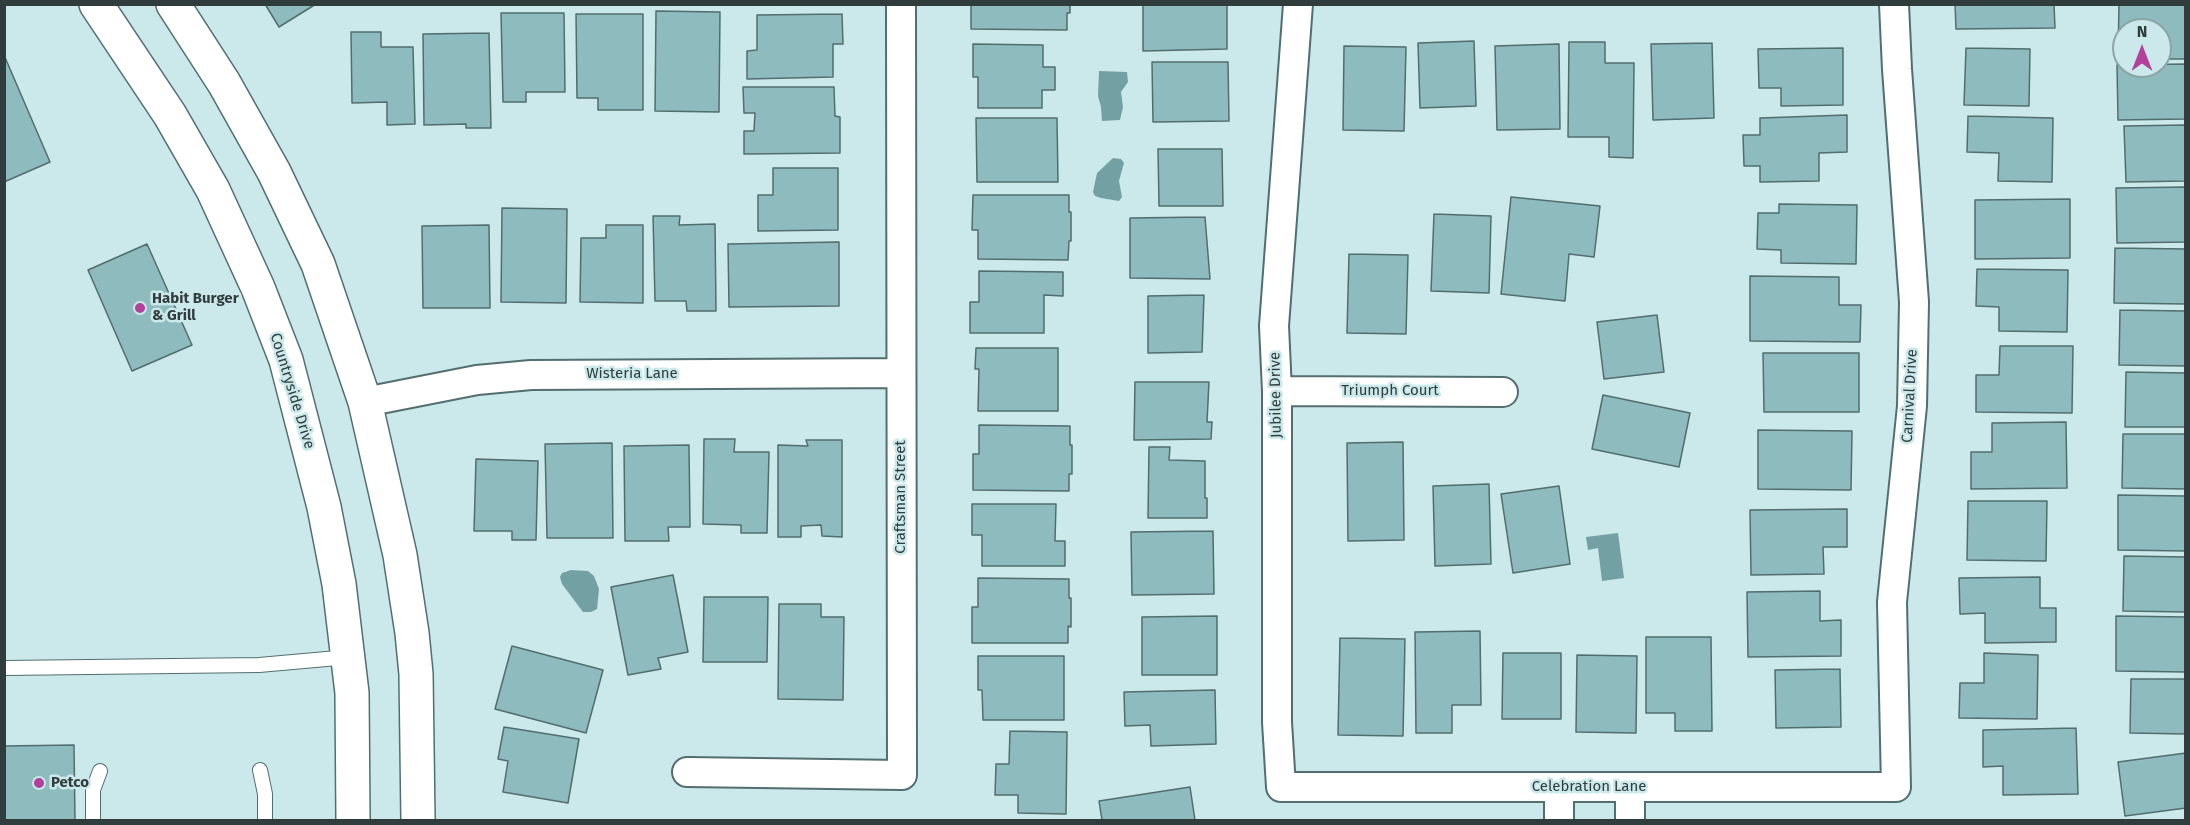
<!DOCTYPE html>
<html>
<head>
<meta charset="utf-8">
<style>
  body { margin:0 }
  #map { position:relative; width:2190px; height:825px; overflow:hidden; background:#cbe9eb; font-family:"Fira Sans",sans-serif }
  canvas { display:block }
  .frame { position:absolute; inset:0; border:6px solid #313c3d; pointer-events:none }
  .north { position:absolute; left:2112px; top:18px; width:60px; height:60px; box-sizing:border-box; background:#cbe9eb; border:2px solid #8da4a5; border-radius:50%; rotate:0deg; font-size:16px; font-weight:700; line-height:24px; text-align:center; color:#313c3d }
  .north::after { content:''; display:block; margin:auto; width:21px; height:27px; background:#b3419c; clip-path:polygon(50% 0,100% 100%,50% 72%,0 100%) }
</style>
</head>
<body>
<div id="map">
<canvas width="2190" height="825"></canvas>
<div class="frame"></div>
<div class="north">N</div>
</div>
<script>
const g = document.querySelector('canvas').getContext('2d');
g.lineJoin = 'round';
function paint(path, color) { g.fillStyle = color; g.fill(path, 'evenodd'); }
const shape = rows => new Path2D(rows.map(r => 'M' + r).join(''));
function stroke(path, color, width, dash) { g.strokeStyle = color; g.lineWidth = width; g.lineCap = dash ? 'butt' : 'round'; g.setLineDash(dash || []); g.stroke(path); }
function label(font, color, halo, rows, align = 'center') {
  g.font = font + ' "Fira Sans",sans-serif'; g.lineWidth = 5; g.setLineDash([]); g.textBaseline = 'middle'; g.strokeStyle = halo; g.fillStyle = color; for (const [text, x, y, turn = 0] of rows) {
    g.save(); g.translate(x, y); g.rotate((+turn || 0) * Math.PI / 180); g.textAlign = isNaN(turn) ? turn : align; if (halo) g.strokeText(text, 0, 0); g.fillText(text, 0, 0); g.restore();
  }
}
paint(shape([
  [1099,71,1127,72,1128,82,1121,92,1123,107,1120,120,1102,121,1101,107,1098,96],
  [1113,158,1121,159,1124,163,1119,181,1122,197,1119,201,1101,198,1095,196,1093,192,1097,173],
  [1618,533,1624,578,1602,581,1598,548,1588,550,1586,537],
  [571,570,588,571,594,576,599,589,597,609,591,612,583,612,562,584,560,577,562,573]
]), '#73a1a3');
const building = shape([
  [265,4,316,4,279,27,265,4],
  [971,4,1070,4,1070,13,1067,13,1067,30,971,29,971,4],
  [1143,4,1227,4,1227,49,1143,51,1143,4],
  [1955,4,2054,4,2055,28,1956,29,1955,4],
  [2119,4,2186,4,2186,59,2160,59,2160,30,2124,30,2124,58,2118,58,2119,4],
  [656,11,720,12,719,112,655,111,656,11],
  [501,13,564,13,565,92,526,92,526,102,503,102,501,13],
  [576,14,643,14,643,110,598,110,598,98,577,98,576,14],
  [842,14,843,44,833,44,833,77,747,79,747,51,757,50,757,15,842,14],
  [351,32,381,32,381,47,413,47,415,124,387,125,387,102,352,103,351,32],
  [489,33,491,128,466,128,466,124,424,125,423,34,489,33],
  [1474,41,1476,106,1420,108,1418,43,1474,41],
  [1569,42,1605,42,1605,63,1634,63,1633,158,1609,157,1609,137,1568,137,1569,42],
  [1712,43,1714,118,1653,120,1651,44,1712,43],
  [973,44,1043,45,1043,67,1055,67,1055,90,1042,90,1042,108,978,108,978,77,973,77,973,44],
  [1559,44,1560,129,1497,130,1495,46,1559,44],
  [1344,46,1406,47,1404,131,1343,130,1344,46],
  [1843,48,1843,105,1781,106,1781,88,1759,88,1758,49,1843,48],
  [1966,48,2030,49,2029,106,1964,105,1966,48],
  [4,55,50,162,4,182,4,55],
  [1152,62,1228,62,1229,121,1153,122,1152,62],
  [2186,64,2186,119,2118,120,2117,65,2186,64],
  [743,87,834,87,835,116,840,117,840,153,744,154,744,131,754,131,755,113,744,113,743,87],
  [1847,115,1847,152,1819,153,1819,181,1760,182,1760,166,1744,166,1743,135,1760,135,1760,118,1847,115],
  [1968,116,2053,118,2052,182,1998,181,1999,153,1967,152,1968,116],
  [976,118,1057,118,1058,182,977,182,976,118],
  [2186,125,2186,181,2126,182,2124,126,2186,125],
  [1158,149,1222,149,1223,206,1159,206,1158,149],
  [773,168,838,168,838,230,758,231,758,195,773,195,773,168],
  [2186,187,2186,242,2117,243,2116,188,2186,187],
  [973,195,1069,195,1069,212,1071,212,1071,241,1069,241,1068,260,978,259,978,230,972,230,973,195],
  [1511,197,1600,206,1594,257,1569,254,1565,301,1501,294,1511,197],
  [2070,199,2070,258,1975,259,1975,200,2070,199],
  [1779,204,1857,205,1856,264,1781,263,1781,250,1757,249,1758,213,1779,213,1779,204],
  [502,208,567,209,566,303,501,302,502,208],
  [1434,214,1491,216,1489,293,1431,291,1434,214],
  [653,216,680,216,679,225,715,224,716,311,687,311,686,301,655,301,653,216],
  [1205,217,1210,279,1130,278,1130,218,1205,217],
  [489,225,490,308,423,308,422,226,489,225],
  [606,225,643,225,643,303,580,302,581,238,606,238,606,225],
  [839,242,839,306,729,307,728,244,839,242],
  [147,244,192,345,132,371,88,270,147,244],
  [2115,248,2186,249,2185,304,2114,303,2115,248],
  [1349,254,1408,255,1406,334,1347,333,1349,254],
  [1977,269,2068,270,2067,332,1999,331,1999,307,1976,306,1977,269],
  [979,271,1063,272,1063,296,1044,295,1044,333,970,333,970,302,979,302,979,271],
  [1750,276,1839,277,1839,305,1861,305,1860,342,1750,341,1750,276],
  [1204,295,1202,352,1148,353,1148,296,1204,295],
  [2120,310,2186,311,2186,366,2119,365,2120,310],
  [1657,315,1664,372,1604,379,1597,322,1657,315],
  [2000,346,2073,346,2072,413,1976,412,1976,375,1999,375,2000,346],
  [976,348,1058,348,1058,411,978,411,979,369,975,369,976,348],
  [1763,353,1859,353,1859,412,1764,412,1763,353],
  [2126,372,2186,373,2186,427,2125,427,2126,372],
  [1135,382,1209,382,1207,422,1212,422,1211,439,1134,440,1135,382],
  [1603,395,1690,413,1679,467,1592,449,1603,395],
  [2066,422,2067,488,1971,489,1971,452,1992,452,1992,423,2066,422],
  [979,425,1070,426,1070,445,1072,445,1072,474,1069,474,1069,491,973,490,973,454,979,454,979,425],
  [1758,430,1852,431,1851,490,1758,489,1758,430],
  [2123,434,2186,434,2186,489,2122,488,2123,434],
  [704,439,735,439,734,452,769,452,767,533,741,533,741,525,703,524,704,439],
  [806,440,842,440,842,537,822,536,821,525,801,526,801,537,778,537,778,445,808,446,806,440],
  [1403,442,1404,540,1348,541,1347,443,1403,442],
  [612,443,613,538,547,538,545,444,612,443],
  [689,445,690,527,668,527,669,541,625,541,624,446,689,445],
  [1149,447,1170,447,1169,460,1205,461,1205,498,1207,498,1207,518,1148,518,1149,447],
  [476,459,538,461,536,540,512,540,512,531,474,531,476,459],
  [1489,484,1491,564,1435,566,1433,486,1489,484],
  [1559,486,1570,564,1513,573,1501,494,1559,486],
  [2118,495,2186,496,2186,551,2118,550,2118,495],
  [1968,501,2047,501,2046,561,1967,560,1968,501],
  [972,504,1056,504,1055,541,1065,541,1065,566,982,566,982,535,972,535,972,504],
  [1847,509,1847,547,1823,547,1824,574,1751,575,1750,510,1847,509],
  [1213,531,1214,594,1132,595,1131,532,1213,531],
  [2124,556,2186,557,2186,612,2123,611,2124,556],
  [673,575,688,652,658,658,661,669,628,675,611,587,673,575],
  [2040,577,2040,608,2056,608,2056,642,1985,643,1985,613,1960,614,1959,578,2040,577],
  [978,578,1069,579,1069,598,1071,598,1071,627,1068,626,1068,643,972,643,972,607,978,607,978,578],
  [1820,591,1820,621,1841,620,1841,656,1748,657,1747,592,1820,591],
  [704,597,768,597,767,662,703,662,704,597],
  [779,604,821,604,821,617,844,617,843,700,778,699,779,604],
  [1217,616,1217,675,1142,675,1142,617,1217,616],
  [2116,616,2186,617,2186,672,2116,671,2116,616],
  [1480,631,1481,705,1452,705,1452,733,1416,733,1415,632,1480,631],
  [1646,637,1711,637,1712,731,1675,731,1675,713,1646,713,1646,637],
  [1340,638,1405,639,1403,736,1338,735,1340,638],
  [512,646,603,670,586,733,495,709,512,646],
  [1503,653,1561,653,1561,719,1502,719,1503,653],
  [1984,653,2038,655,2037,719,1959,718,1960,683,1984,683,1984,653],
  [1577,655,1637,656,1636,733,1576,732,1577,655],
  [978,656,1064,656,1064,720,983,720,982,690,978,690,978,656],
  [1840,669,1841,727,1776,728,1775,670,1840,669],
  [2131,679,2186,679,2186,734,2130,733,2131,679],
  [1215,690,1216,744,1151,746,1150,725,1125,726,1124,692,1215,690],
  [504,727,579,739,568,803,503,792,508,761,498,759,504,727],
  [2076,728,2078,794,2003,795,2003,766,1983,767,1983,730,2076,728],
  [1010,731,1067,732,1066,814,1018,813,1018,795,995,795,996,764,1009,764,1010,731],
  [74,745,75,820,4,820,4,746,74,745],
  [2186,753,2186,808,2125,816,2118,762,2186,753],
  [1190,787,1195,820,1102,820,1099,801,1190,787]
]);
paint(building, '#8dbbbe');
stroke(building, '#526d6e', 1.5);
const service = shape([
  [4,668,259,665,349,657],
  [260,770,265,794,265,820],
  [93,820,93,790,100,771]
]);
const minor = shape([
  [1298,4,1274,326,1277,391,1277,722,1281,787,1896,787,1892,602,1912,406,1914,302,1897,69,1894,4],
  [1277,391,1503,392],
  [365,402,477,380,531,375,901,373],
  [687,772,902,775,901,4],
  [1630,787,1630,820],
  [1559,820,1559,787]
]);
const tertiary = shape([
  [96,4,170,115,213,190,258,288,286,360,324,507,339,584,352,693,353,820],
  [173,4,224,83,274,172,318,264,365,402,400,555,412,633,416,674,418,820]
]);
stroke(service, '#536e6f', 16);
stroke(minor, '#536e6f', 32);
stroke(tertiary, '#536e6f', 36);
stroke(service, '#fff', 14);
stroke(minor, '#fff', 28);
stroke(tertiary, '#fff', 33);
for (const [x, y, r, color] of [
  [140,308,6,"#b3419c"],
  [39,783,6,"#b3419c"]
]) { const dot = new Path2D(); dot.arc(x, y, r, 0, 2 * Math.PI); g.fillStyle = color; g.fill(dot); stroke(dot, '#cbe9eb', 2); }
label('bold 15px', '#313c3d', '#cbe9eb', [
  ["Habit Burger",152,299],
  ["& Grill",152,316],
  ["Petco",51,783]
], 'left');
label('15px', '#313c3d', '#cbe9eb', [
  ["Wisteria Lane",632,374],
  ["Countryside Drive",292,391,73],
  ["Triumph Court",1390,391],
  ["Jubilee Drive",1276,395,-91],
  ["Carnival Drive",1910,396,-87],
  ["Craftsman Street",901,497,-90],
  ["Celebration Lane",1589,787]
]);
</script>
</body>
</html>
